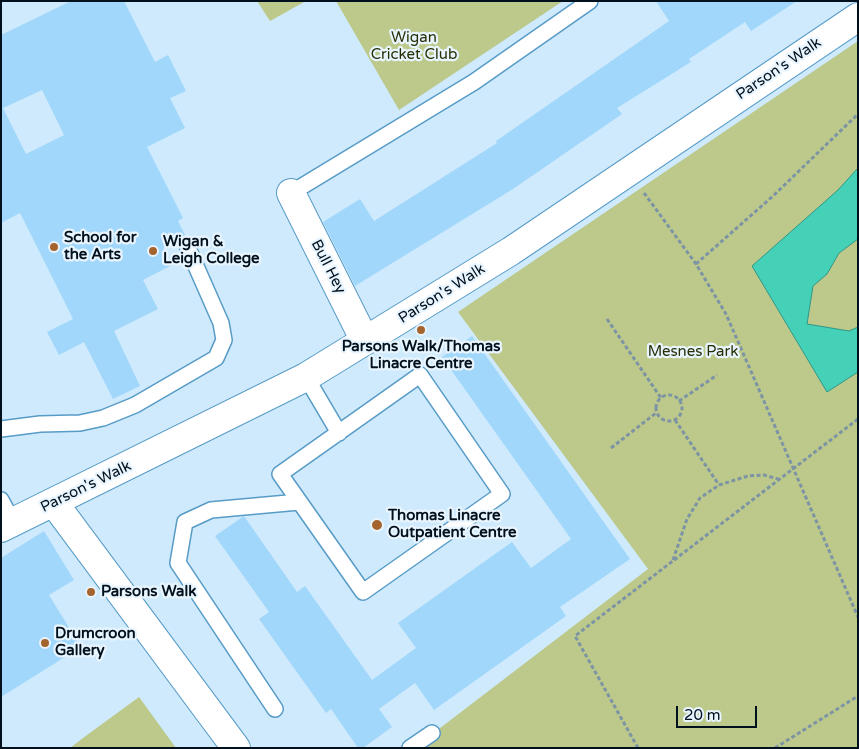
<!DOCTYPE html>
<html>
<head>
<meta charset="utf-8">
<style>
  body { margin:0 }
  #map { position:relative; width:859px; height:749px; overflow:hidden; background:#cfeafd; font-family:"Varela Round",sans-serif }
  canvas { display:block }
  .frame { position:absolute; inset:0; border:2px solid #00101c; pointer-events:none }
  .scale { position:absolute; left:676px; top:706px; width:81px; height:22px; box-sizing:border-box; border:2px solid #00101c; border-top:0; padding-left:6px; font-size:15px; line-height:18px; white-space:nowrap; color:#00101c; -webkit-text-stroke:4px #e8f5ff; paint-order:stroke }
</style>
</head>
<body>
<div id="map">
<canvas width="859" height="749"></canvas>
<div class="frame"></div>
<div class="scale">20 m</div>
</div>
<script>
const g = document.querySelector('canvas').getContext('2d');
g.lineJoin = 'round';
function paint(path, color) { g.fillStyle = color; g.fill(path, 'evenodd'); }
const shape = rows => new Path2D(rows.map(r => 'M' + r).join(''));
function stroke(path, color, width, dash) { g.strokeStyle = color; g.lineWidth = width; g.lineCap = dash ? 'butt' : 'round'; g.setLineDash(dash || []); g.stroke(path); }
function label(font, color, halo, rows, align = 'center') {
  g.font = font + ' "Varela Round",sans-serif'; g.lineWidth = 4.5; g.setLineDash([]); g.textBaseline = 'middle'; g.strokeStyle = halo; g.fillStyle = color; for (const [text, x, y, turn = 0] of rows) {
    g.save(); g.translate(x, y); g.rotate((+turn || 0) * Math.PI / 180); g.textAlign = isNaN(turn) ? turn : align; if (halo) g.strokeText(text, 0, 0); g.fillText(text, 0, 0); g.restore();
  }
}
paint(shape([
  [257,1,306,1,270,21],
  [336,1,563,1,399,110],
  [858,41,858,748,414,748,648,569,458,312],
  [139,697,176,748,70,748,83,738]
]), '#bcc98a');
const water = shape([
  [858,168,858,239,839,253,827,274,813,286,807,324,849,331,858,327,858,372,827,392,752,266,838,190,858,168]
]);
paint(water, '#45d1b7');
stroke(water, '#309788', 1);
paint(shape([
  [71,1,124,1,155,62,168,55,186,91,170,98,185,128,147,147,183,218,178,221,186,237,163,248,172,265,143,280,158,309,114,331,140,386,113,399,84,342,59,355,47,332,73,319,20,213,1,223,1,35],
  [42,90,64,135,26,154,3,108],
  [656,1,797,1,751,31,745,22,689,59,691,62,617,108,622,114,513,189,355,286,323,222,360,199,374,221,497,143,496,141,669,21],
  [472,336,630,559,560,607,566,616,434,710,415,683,379,709,392,727,363,748,358,748,331,709,326,713,259,619,269,612,215,536,244,516,297,592,305,586,372,680,416,648,398,623,512,542,531,568,571,539,442,357],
  [44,531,74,580,49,595,81,647,1,697,1,558]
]), '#a1d7fb');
const lane = shape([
  [291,193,474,82,590,1],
  [420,375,502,494,363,592,280,474,420,375],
  [306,377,339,433],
  [1,429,40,424,80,423,103,418,135,405,216,358,224,340,221,323,188,248],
  [1,500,13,522],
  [275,709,178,563,185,522,211,510,299,502],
  [410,748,432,733]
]);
const street = shape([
  [291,193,365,341],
  [54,503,236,748]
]);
const secondary = shape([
  [1,528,306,377,511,251,858,17]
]);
stroke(lane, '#579bc6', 18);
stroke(street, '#579bc6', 30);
stroke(secondary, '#579bc6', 30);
stroke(shape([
  [644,193,696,264,726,314,858,617],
  [696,264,773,196,858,114],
  [607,319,661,398],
  '656 408a13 13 0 1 1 26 0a13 13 0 1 1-26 0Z',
  [679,401,717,375],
  [675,420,719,485],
  [611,448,656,413],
  [673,560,687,519,700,498,719,485,748,476,764,475,778,479],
  [638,748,575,636,858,419],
  [775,748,858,696]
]), '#7d94a4', 3, [4, 2.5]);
stroke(lane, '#fff', 15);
stroke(street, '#fff', 28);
stroke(secondary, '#fff', 28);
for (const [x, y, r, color] of [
  [54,247,5,"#a5642e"],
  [153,251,5,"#a5642e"],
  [421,330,5,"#a5642e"],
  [377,525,6,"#a5642e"],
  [91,592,5,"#a5642e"],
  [45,643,5,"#a5642e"]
]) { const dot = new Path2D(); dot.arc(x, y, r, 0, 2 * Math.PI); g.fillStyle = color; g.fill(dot); stroke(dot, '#e8f5ff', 2); }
label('15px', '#272e04', '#e8f5ff', [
  ["Wigan",414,38],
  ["Cricket Club",414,55],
  ["Mesnes Park",693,352]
]);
label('15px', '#00101c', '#e8f5ff', [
  ["Parson's Walk",779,69,-34],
  ["Bull Hey",328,267,63],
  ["Parson's Walk",442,294,-32],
  ["Parson's Walk",86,487,-26]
]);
label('bold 15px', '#00101c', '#e8f5ff', [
  ["School for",64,238],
  ["the Arts",64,255],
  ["Wigan &",163,242],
  ["Leigh College",163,259],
  ["Parsons Walk/Thomas",421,347,"center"],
  ["Linacre Centre",421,364,"center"],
  ["Thomas Linacre",388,516],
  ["Outpatient Centre",388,533],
  ["Parsons Walk",101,592],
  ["Drumcroon",55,634],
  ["Gallery",55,651]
], 'left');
</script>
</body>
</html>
